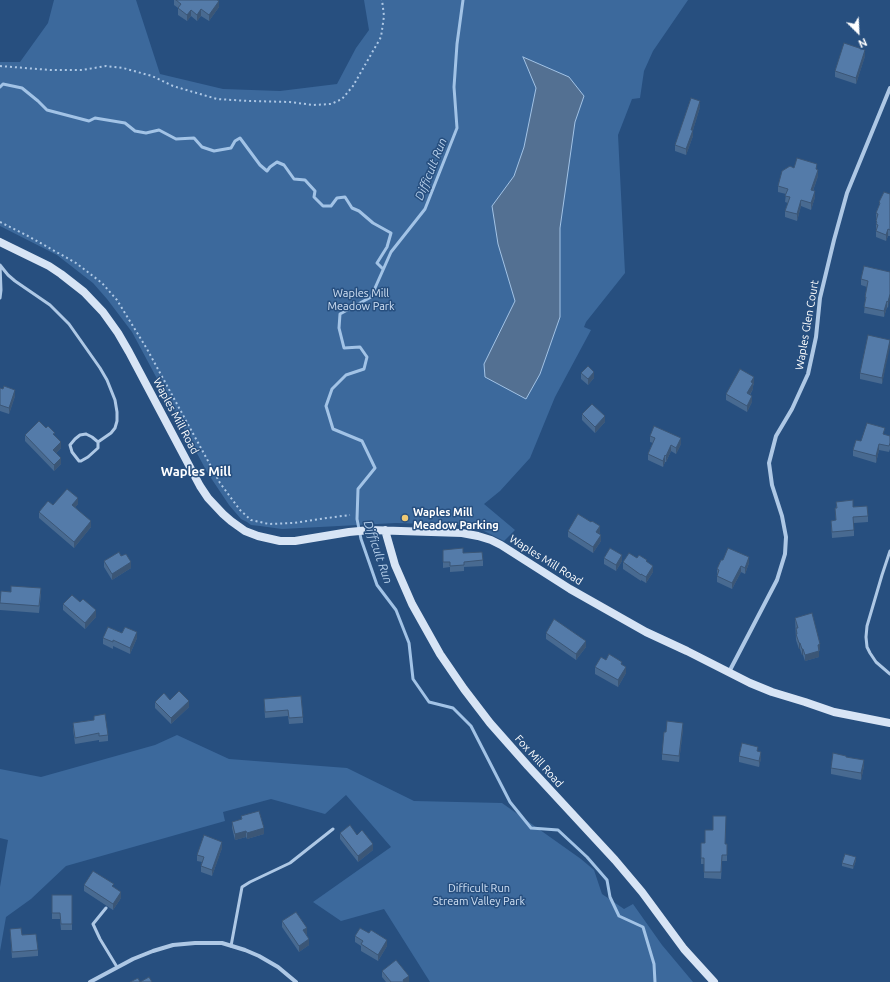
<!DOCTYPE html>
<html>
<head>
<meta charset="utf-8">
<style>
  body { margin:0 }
  #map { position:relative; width:890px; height:982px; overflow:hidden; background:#274f7f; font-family:Ubuntu,sans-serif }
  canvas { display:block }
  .north { position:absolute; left:838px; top:12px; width:40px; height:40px; -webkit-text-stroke:3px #274f7f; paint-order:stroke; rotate:156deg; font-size:11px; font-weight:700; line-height:16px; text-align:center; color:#fff }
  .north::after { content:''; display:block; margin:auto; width:14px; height:18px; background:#fff; clip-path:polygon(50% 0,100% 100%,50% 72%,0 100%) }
</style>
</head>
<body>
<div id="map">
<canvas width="890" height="982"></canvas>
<div class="north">N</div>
</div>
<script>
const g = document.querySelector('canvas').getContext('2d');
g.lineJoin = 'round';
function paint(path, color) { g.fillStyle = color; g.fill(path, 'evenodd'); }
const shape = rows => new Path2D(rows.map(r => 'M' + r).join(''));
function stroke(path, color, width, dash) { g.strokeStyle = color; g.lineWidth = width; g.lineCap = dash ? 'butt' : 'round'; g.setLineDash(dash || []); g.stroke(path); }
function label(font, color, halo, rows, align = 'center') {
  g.font = font + ' Ubuntu,sans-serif'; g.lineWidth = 3; g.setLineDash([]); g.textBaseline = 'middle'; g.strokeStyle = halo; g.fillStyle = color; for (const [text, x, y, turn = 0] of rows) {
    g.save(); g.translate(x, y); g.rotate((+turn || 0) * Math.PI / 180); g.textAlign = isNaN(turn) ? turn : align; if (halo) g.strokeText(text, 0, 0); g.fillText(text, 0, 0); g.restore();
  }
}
paint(shape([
  [54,0,136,0,160,74,223,89,280,91,337,84,356,48,369,30,364,0,688,0,653,51,644,71,640,98,632,99,618,135,625,273,586,322,584,327,591,330,555,397,530,458,500,491,484,504,515,530,504,541,484,531,463,525,396,523,282,529,260,526,251,525,247,522,241,519,229,505,207,472,132,332,107,299,93,283,57,255,0,226,0,62,20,62,48,23],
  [177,735,229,759,347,768,414,801,502,803,581,859,594,870,602,894,624,909,633,904,662,945,693,982,430,982,384,909,341,921,313,902,391,847,346,795,325,814,271,799,223,812,225,821,66,866,31,899,6,917,0,951,0,887,8,840,0,838,0,769,41,777,155,745]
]), '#3c699c');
const water = shape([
  [523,57,569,77,584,96,575,122,560,228,560,317,540,374,526,399,485,377,484,364,515,301,498,244,492,206,514,176,524,147,536,88,523,57]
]);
paint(water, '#537092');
stroke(water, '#a2c3e6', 1);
stroke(shape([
  [463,0,457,44,454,87,457,128,425,209,391,252,371,297,340,314,339,328,344,348,360,347,367,357,364,369,346,375,332,389,326,406,333,429,362,441,375,468,358,489,357,519,361,539,377,585,396,610,409,643,413,679,429,702,453,708,471,726,510,802,531,828,558,830,587,857,607,880,610,897,619,916,643,927,654,964,655,982],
  [0,87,3,84,22,88,38,101,47,110,89,121,95,118,125,123,135,131,146,133,159,130,176,139,194,138,202,147,214,151,231,148,235,141,240,138,260,165,267,171,270,167,277,162,284,165,294,179,305,180,315,191,314,197,323,206,331,206,337,198,345,197,352,208,359,211,373,223,391,233,387,247,377,263,383,269]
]), '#a2c3e6', 3);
stroke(shape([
  [0,66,50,70,82,70,106,66,123,68,152,76,173,86,217,99,249,101,290,102,313,105,331,104,342,99,353,86,381,37,384,16,382,0],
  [0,222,28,236,76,263,102,283,117,300,147,349,220,483,240,510,251,520,269,524,293,523,327,518,350,515]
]), '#aec8e5', 2, [2, 3]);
stroke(shape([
  [0,265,8,275,15,281,50,305,69,324,100,368,107,380,115,400,117,412,117,421,115,428,111,433,98,442],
  [0,298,1,290,0,265],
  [86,434,92,437,98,442,98,448,88,457,81,461,79,461,72,452,70,445,75,439,80,435,86,434],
  [890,551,882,575,867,626,866,637,867,647,870,653,876,662,890,674],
  [106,908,93,924,100,939,117,967],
  [231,946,242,887,250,882,290,863,333,829]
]), '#aec8e5', 3);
stroke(shape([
  [729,672,777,580,785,554,786,537,782,516,772,485,769,463,776,436,792,409,808,374,816,337,820,298,834,240,847,193,890,88],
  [90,982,133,959,153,951,173,945,195,943,222,943,245,950,259,956,278,967,296,982]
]), '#aec8e5', 4);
stroke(shape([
  [0,242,49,266,61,274,84,292,103,312,118,333,129,352,200,486,208,498,223,514,231,521,245,531,258,536,280,541,295,541,349,532,370,530,462,533,478,536,491,540,501,545,570,589,646,632,687,651,750,683,772,692,805,702,834,712,890,723],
  [385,530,395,565,412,604,440,654,464,689,490,723,528,766,615,860,642,892,684,949,714,982]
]), '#d7e4f5', 8);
paint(shape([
  [174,0,217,0,219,7,209,21,201,16,197,21,191,16,187,21,178,15,178,8,174,5],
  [865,56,856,84,835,77,835,71],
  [700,107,693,130,693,136,686,155,675,151,675,145],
  [794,168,817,169,818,176,813,191,815,197,811,210,801,206,797,221,785,217,785,211,788,203,785,202,786,194,778,192,778,186],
  [890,194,890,236,888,236,886,241,876,237,876,213,879,206,879,202],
  [890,272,888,308,887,307,884,317,864,313,865,303,865,297,867,287,861,285,861,279],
  [890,340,882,384,860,379,860,373],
  [581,373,594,378,588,385,581,379],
  [754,383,753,386,753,389,750,395,752,402,747,412,726,400,726,394],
  [0,388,15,396,9,414,0,411],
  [582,414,605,422,595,433,582,420],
  [46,428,55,436,61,448,56,453,61,464,54,471,25,441,25,435],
  [885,434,884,435,890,436,890,449,889,452,879,450,876,463,853,456,853,450,861,441],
  [650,436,681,444,676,454,671,451,666,462,665,462,663,467,648,460,648,454,653,443,650,442],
  [836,502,853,507,868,516,868,522,854,523,854,536,832,538,831,521,836,520,835,508,836,508],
  [78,504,75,507,91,527,74,548,39,518,39,512,53,505],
  [568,531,600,532,599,534,601,541,593,553,568,537],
  [443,550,463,553,483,560,483,566,464,567,464,571,450,572,450,567,443,568],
  [121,556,131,568,112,580,104,567,104,561],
  [604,558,622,561,616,571,604,564],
  [637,558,647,562,653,572,646,583,641,580,641,581,623,569,623,562],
  [723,560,749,563,745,574,741,572,732,589,717,582,717,569],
  [41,594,39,613,0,610,0,601],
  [63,604,96,617,85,629,63,610],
  [795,618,820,650,819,651,819,657,805,661,803,655,802,655,800,649,799,649,796,640],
  [546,633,586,647,576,660,546,639],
  [103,638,137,638,130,654,113,646,113,649,103,644],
  [606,660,622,665,626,673,618,687,595,674,595,667],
  [264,699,303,717,303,723,289,724,288,716,265,718],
  [170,700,189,707,171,724,155,708,155,702],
  [94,716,108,735,108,741,99,742,99,740,75,744,73,729,73,723,94,720],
  [683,729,679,762,662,760,662,754,666,732],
  [758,751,761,758,759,767,739,762,739,756],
  [846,757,864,766,861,780,831,774,831,768],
  [241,816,264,834,247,839,246,837,235,840,232,828,232,822,241,820],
  [340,833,357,835,373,850,358,862,340,839],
  [725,844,727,844,727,861,722,861,721,879,704,878,704,864,701,864,701,858],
  [222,848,212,876,201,872,201,866,202,862,197,861,197,855],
  [856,860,853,869,842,866,842,863],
  [84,885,114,887,121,898,113,910,84,891],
  [52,895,72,895,72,930,61,930,60,919,52,919],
  [282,921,307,934,306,935,309,945,299,952,282,927],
  [10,929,22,935,38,950,38,956,12,958],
  [355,936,387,946,378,961,361,951,361,946,355,942],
  [382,971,409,982,386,982,382,977]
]), '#486a91');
paint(shape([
  [219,1,219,7,209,21,209,15],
  [201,9,201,16,197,21,197,15],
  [191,10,191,16,187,21,187,15],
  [865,50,865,56,856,84,856,78],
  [700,101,700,107,693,130,693,136,686,155,686,149,691,130],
  [818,170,818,176,811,196,811,190],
  [815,191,815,197,811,210,811,203],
  [801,200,801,206,797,221,797,214],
  [888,229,888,236,886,241,886,235],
  [890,294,890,300,888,308,888,302],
  [887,301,887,307,884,317,884,311],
  [890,341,890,347,882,384,882,378],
  [594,372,594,378,588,385,588,379],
  [754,377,754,383,753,386,753,389,747,399,747,393,751,382],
  [15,390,15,396,9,414,9,408],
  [752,396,752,402,747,412,747,406],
  [605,416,605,422,595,433,595,427],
  [681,438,681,444,676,454,676,448],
  [61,442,61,448,53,456,53,450],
  [879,444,879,450,876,463,876,456],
  [671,445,671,451,666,462,666,456],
  [665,455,665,462,663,467,663,461],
  [61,458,61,464,54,471,54,465],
  [78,498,78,504,72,511,72,505],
  [91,521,91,527,74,548,74,542],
  [600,526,600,532,596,538,596,532],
  [601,535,601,541,593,553,593,547],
  [622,555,622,561,616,571,616,565],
  [749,557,749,563,745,574,745,568],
  [131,562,131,568,112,580,112,574],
  [653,566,653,572,646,583,646,577],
  [741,566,741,572,732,589,732,583],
  [96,610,96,617,85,629,85,623],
  [137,632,137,638,130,654,130,648],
  [586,641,586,647,576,660,576,654],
  [799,643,800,643,800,649,799,649],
  [820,644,820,650,818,651,818,645],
  [802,649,803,649,803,655,802,655],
  [819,651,819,657,805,661,805,655],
  [626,667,626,673,618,687,618,680],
  [189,701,189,707,171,724,171,718],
  [683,723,683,729,679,762,679,756],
  [761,752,761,758,759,767,759,761],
  [864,760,864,766,861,780,861,773],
  [264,828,264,834,247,839,247,833],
  [246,831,246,837,235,840,235,834],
  [222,842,222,848,212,876,212,870],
  [373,844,373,850,358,862,358,856],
  [856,857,856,860,853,869,853,866],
  [121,892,121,898,113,910,113,904],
  [307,928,307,934,303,936,303,930],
  [309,939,309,945,299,952,299,946],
  [387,940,387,946,378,961,378,955],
  [409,976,409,982,403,982,403,980]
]), '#3b5676');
const building = shape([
  [176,0,217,0,219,1,209,15,201,9,197,15,191,10,187,15,178,8,181,4,176,0],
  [844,43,865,50,856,78,835,71,844,43],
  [691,98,700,101,691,130,693,130,686,149,675,145,691,98],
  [797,158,817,164,816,169,818,170,811,190,815,191,811,203,801,200,797,214,785,211,790,197,785,196,788,189,778,186,782,171,790,166,794,168,797,158],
  [884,192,890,194,890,230,888,229,886,235,876,231,878,225,876,224,877,222,876,221,878,214,876,213,880,203,879,202,884,192],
  [864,266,890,272,890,294,888,302,887,301,884,311,864,307,866,297,865,297,868,281,861,279,864,266],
  [868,335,890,340,882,378,860,373,868,335],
  [588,366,594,372,588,379,581,373,588,366],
  [740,369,754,377,751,382,753,383,747,393,752,396,747,406,726,394,740,369],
  [4,386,15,390,9,408,0,405,0,388,3,389,4,386],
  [592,404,605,416,595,427,582,414,592,404],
  [39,421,46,428,48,426,55,433,53,434,61,442,53,450,61,458,54,465,25,435,39,421],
  [867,423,885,428,883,434,890,436,890,443,889,446,879,444,876,456,853,450,856,440,861,441,867,423],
  [654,426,681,438,676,448,671,445,666,456,665,455,663,461,648,454,655,438,650,436,654,426],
  [67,489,78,498,72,505,91,521,74,542,39,512,48,501,53,505,67,489],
  [853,500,853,507,867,506,868,516,853,517,854,530,832,532,831,521,836,520,835,508,837,508,836,502,853,500],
  [578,514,591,522,592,521,600,526,596,532,601,535,593,547,568,531,578,514],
  [463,548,463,553,482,552,483,560,464,562,464,565,450,566,450,562,443,562,443,550,463,548],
  [610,548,622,555,616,565,604,558,610,548],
  [728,548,749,557,745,568,741,566,732,583,717,576,719,570,717,569,721,560,723,560,728,548],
  [119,552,121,556,126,554,131,562,112,574,104,561,119,552],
  [629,553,637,558,639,555,647,560,646,561,653,566,646,577,641,574,641,575,623,562,629,553],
  [11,586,41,588,39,606,0,603,1,591,11,592,11,586],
  [72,595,80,602,83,599,96,610,85,623,63,604,72,595],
  [812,613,820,644,818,645,819,651,805,655,803,649,802,649,800,643,799,643,796,634,797,634,796,628,798,628,795,618,812,613],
  [554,619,586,641,576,654,546,633,554,619],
  [108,627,122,633,125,627,137,632,130,648,113,640,113,642,103,638,108,627],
  [609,654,622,662,621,664,626,667,618,680,595,667,601,657,606,660,609,654],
  [179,691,189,701,171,718,155,702,164,693,170,700,179,691],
  [301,696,303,717,289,718,288,710,265,712,264,699,301,696],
  [105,714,108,735,99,736,99,733,75,738,73,723,94,720,94,716,105,714],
  [667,721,683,723,679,756,662,754,664,732,666,732,667,721],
  [742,743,758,747,757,751,761,752,759,761,739,756,742,743],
  [833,753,846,756,846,757,864,760,861,773,831,768,833,753],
  [259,811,264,828,247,833,246,831,235,834,232,822,242,819,241,816,259,811],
  [713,816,726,816,725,844,727,844,727,855,722,855,721,872,704,872,704,858,701,858,701,843,705,843,705,830,713,830,713,816],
  [350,825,357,835,362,830,373,844,358,856,340,833,350,825],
  [204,835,222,842,212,870,201,866,204,857,197,855,204,835],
  [845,854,856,857,853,866,842,863,845,854],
  [93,871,114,884,112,886,121,892,113,904,84,885,93,871],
  [52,895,72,895,72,924,61,924,60,913,52,913,52,895],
  [296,912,307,928,303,930,309,939,299,946,282,921,296,912],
  [21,928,22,935,36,934,38,950,12,952,10,929,21,928],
  [360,928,369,933,371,930,387,940,378,955,361,944,363,941,355,936,360,928],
  [396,960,409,976,403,980,404,982,391,982,382,971,396,960],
  [149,977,152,982,130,982,138,978,140,982,149,977]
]);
paint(building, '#547ba9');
stroke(building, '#3b5676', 1);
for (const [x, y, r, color] of [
  [405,518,4,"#edc874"]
]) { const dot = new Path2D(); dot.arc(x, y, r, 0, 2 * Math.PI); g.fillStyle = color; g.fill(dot); stroke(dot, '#274f7f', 1.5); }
label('11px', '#d1e1f4', '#274f7f', [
  ["Waples Mill",361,293],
  ["Meadow Park",361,306],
  ["Difficult Run",479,888],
  ["Stream Valley Park",479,901]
]);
label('11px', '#fff', '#274f7f', [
  ["Waples Glen Court",807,325,-80],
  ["Waples Mill Road",176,416,62],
  ["Waples Mill Road",546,560,32],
  ["Fox Mill Road",539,761,48]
]);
label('bold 11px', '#fff', '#274f7f', [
  ["Waples Mill",413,512],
  ["Meadow Parking",413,525]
], 'left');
label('italic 12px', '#b9d2ed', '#274f7f', [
  ["Difficult Run",431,169,-68],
  ["Difficult Run",378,552,71]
]);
label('bold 13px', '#fff', '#274f7f', [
  ["Waples Mill",196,472]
]);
</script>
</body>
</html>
